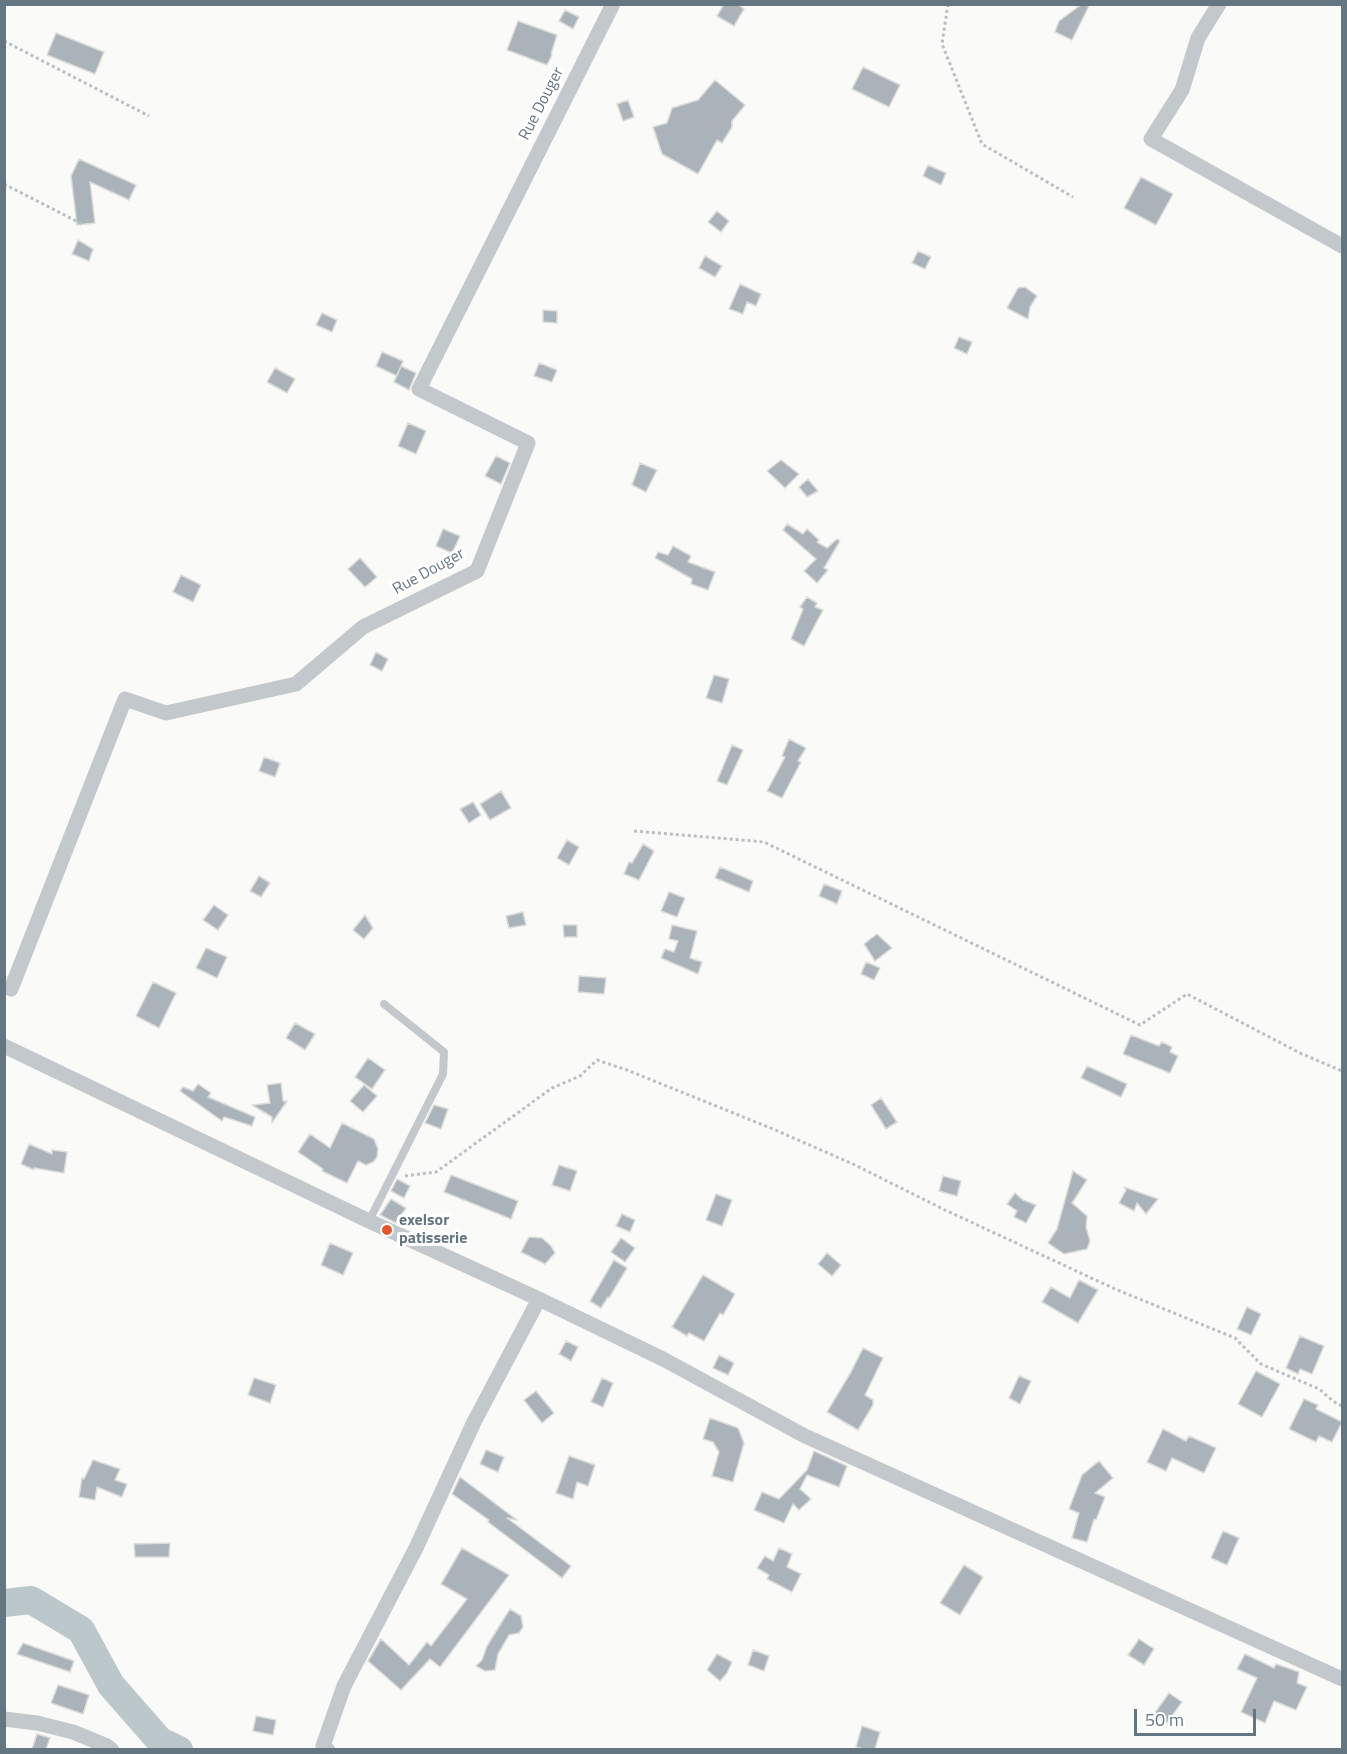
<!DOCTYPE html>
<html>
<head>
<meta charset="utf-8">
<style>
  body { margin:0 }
  #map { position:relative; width:1347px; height:1754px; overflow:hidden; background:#fafaf8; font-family:"Titillium Web",sans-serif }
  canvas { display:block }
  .frame { position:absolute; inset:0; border:6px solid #657683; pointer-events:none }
  .scale { position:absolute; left:1134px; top:1709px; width:122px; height:27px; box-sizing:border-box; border:3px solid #657683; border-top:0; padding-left:8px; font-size:18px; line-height:21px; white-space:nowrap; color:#657683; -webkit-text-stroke:4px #fff; paint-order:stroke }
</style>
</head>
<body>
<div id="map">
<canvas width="1347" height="1754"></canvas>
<div class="frame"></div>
<div class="scale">50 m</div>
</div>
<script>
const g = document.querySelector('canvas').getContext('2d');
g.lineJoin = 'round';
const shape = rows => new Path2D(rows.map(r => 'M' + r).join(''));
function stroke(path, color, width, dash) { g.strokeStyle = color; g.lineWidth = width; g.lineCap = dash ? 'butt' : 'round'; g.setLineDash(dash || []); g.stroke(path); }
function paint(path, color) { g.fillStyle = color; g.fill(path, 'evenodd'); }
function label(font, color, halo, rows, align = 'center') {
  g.font = font + ' "Titillium Web",sans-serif'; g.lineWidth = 6; g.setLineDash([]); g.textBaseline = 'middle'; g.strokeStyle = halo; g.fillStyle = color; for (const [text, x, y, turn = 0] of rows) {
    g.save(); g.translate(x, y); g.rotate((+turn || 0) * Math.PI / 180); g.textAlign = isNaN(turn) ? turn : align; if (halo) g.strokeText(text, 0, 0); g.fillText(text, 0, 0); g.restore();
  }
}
stroke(shape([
  [4,1603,31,1600,81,1630,111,1685,160,1741,179,1750]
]), '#bbc7cb', 28);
const building = shape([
  [724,4,737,4,744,9,734,26,717,16,724,4],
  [1082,4,1090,4,1072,40,1055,32,1059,21,1082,4],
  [565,10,579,17,573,29,559,21,565,10],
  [518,21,557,35,551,54,552,55,547,65,507,50,518,21],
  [56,33,104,52,95,74,47,55,56,33],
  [863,67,900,85,889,107,852,89,863,67],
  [715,80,745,105,732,121,732,127,722,143,717,140,698,174,662,154,653,127,667,123,672,108,698,100,715,80],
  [628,100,634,117,623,121,617,104,628,100],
  [79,159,136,185,129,200,90,182,95,223,77,225,71,176,79,159],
  [928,165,946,173,941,185,923,176,928,165],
  [1141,177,1173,194,1156,225,1124,208,1141,177],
  [717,211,729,221,721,232,708,222,717,211],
  [78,240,93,249,89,261,72,254,78,240],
  [918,251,931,257,925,269,912,263,918,251],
  [705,256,722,266,715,277,699,268,705,256],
  [740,284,761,294,756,306,747,302,743,314,729,309,740,284],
  [1025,287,1037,296,1030,307,1028,319,1007,308,1018,288,1025,287],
  [543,310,557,311,557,323,543,322,543,310],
  [322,313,337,320,332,332,316,325,322,313],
  [959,337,972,342,967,354,954,348,959,337],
  [382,352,403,361,397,376,376,366,382,352],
  [539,363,557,370,552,382,534,376,539,363],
  [401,366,416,373,409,390,394,382,401,366],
  [275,368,295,379,287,393,267,382,275,368],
  [408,423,426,431,416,454,398,446,408,423],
  [496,456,510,463,501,484,485,476,496,456],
  [781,460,799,474,785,488,767,471,781,460],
  [640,463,657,470,646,492,632,485,640,463],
  [808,479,818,491,807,497,799,487,808,479],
  [787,524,803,534,807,529,819,540,817,542,827,548,837,539,840,541,824,568,828,570,817,583,804,571,816,559,783,530,787,524],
  [443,529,460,536,452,553,436,546,443,529],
  [673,546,691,556,688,562,715,572,708,590,691,584,692,579,655,558,658,552,668,555,673,546],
  [360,558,377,577,365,587,348,569,360,558],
  [181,575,201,585,193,602,173,592,181,575],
  [807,597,817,603,815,607,823,610,804,646,791,639,803,609,800,607,807,597],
  [376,652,388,659,382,671,370,665,376,652],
  [714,675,729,679,722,703,706,698,714,675],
  [789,739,806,748,798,761,801,762,782,798,767,791,785,757,782,756,789,739],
  [732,745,743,750,727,785,717,781,732,745],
  [264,757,280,763,275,777,259,771,264,757],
  [501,791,511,808,490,820,480,804,501,791],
  [473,802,481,815,469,823,460,809,473,802],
  [567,840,579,847,569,865,557,858,567,840],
  [643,844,654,851,639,880,624,874,629,862,632,863,643,844],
  [720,867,753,881,749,892,715,878,720,867],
  [259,876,270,883,261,897,250,891,259,876],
  [824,884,842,891,837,904,819,896,824,884],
  [669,892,685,898,677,917,661,911,669,892],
  [214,905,228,915,218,930,203,920,214,905],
  [523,912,526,925,509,928,506,916,523,912],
  [365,915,373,928,364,939,353,930,365,915],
  [563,925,577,925,577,937,564,937,563,925],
  [672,925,697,931,690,958,702,962,698,974,661,958,665,949,674,952,678,941,669,939,672,925],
  [877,934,892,948,875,961,864,944,877,934],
  [206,948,227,957,217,978,196,968,206,948],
  [866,962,880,968,874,980,861,974,866,962],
  [579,976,606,978,604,994,578,992,579,976],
  [153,982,176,993,159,1028,136,1016,153,982],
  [295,1023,315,1034,305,1050,286,1038,295,1023],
  [1131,1035,1159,1046,1162,1042,1172,1047,1170,1052,1178,1056,1170,1073,1123,1054,1131,1035],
  [368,1058,385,1070,372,1089,355,1077,368,1058],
  [1087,1066,1127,1084,1121,1097,1081,1078,1087,1066],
  [281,1083,283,1101,287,1101,272,1123,272,1117,252,1105,270,1103,267,1085,281,1083],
  [198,1084,211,1093,208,1097,255,1117,252,1126,224,1117,222,1121,180,1091,183,1087,193,1091,198,1084],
  [364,1085,377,1096,363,1112,350,1101,364,1085],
  [881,1098,897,1122,886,1129,871,1105,881,1098],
  [434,1105,448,1109,441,1129,425,1123,434,1105],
  [342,1123,374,1139,378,1149,377,1157,373,1162,366,1165,358,1161,347,1183,322,1171,323,1169,298,1152,310,1134,330,1148,342,1123],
  [29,1144,52,1154,52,1150,67,1152,64,1173,34,1168,34,1170,21,1164,29,1144],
  [559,1165,577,1171,570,1191,552,1185,559,1165],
  [1073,1171,1087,1180,1072,1203,1087,1216,1086,1227,1090,1241,1087,1249,1064,1254,1048,1243,1057,1229,1073,1171],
  [451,1175,518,1201,511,1219,444,1192,451,1175],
  [943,1176,961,1181,957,1196,939,1191,943,1176],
  [397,1179,410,1186,404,1198,391,1191,397,1179],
  [1124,1187,1158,1199,1146,1214,1137,1203,1134,1211,1119,1203,1126,1190,1124,1187],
  [1015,1193,1023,1200,1036,1205,1026,1223,1014,1217,1017,1211,1007,1204,1015,1193],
  [716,1194,732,1200,722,1226,706,1220,716,1194],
  [391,1199,406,1208,396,1223,380,1215,391,1199],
  [622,1214,635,1220,630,1232,616,1226,622,1214],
  [529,1237,542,1238,551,1246,555,1253,545,1264,521,1252,529,1237],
  [621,1238,635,1248,625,1262,611,1252,621,1238],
  [330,1243,353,1253,343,1275,321,1265,330,1243],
  [827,1253,841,1265,832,1276,818,1264,827,1253],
  [614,1260,627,1268,609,1298,608,1297,601,1308,590,1301,614,1260],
  [703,1275,735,1294,723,1315,720,1313,704,1341,689,1333,687,1336,672,1327,703,1275],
  [1079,1280,1098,1290,1078,1323,1042,1302,1051,1287,1070,1298,1079,1280],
  [1247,1307,1261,1314,1251,1335,1237,1329,1247,1307],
  [1300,1336,1324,1346,1312,1374,1300,1369,1298,1374,1286,1368,1300,1336],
  [566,1341,578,1347,571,1361,559,1354,566,1341],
  [863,1348,883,1358,865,1395,873,1400,873,1405,858,1430,827,1412,851,1372,863,1348],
  [719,1355,734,1363,728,1375,713,1368,719,1355],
  [1256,1371,1280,1384,1262,1417,1238,1404,1256,1371],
  [1019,1376,1031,1381,1020,1404,1009,1398,1019,1376],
  [254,1378,276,1385,270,1403,248,1395,254,1378],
  [602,1378,613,1383,603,1407,591,1402,602,1378],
  [536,1391,554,1413,542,1423,524,1400,536,1391],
  [1304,1399,1318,1405,1316,1409,1342,1422,1332,1442,1319,1436,1316,1442,1289,1429,1304,1399],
  [710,1418,738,1428,744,1443,733,1482,712,1476,719,1452,713,1442,703,1439,710,1418],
  [1163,1429,1186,1441,1189,1436,1216,1448,1204,1473,1172,1458,1166,1471,1147,1462,1163,1429],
  [486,1450,504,1457,498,1472,480,1464,486,1450],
  [814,1451,847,1466,839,1487,807,1475,800,1489,811,1499,799,1510,793,1504,784,1523,754,1510,762,1492,779,1499,807,1470,814,1451],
  [569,1456,595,1465,588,1486,577,1482,573,1499,556,1493,569,1456],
  [93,1460,120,1469,115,1480,127,1484,122,1497,97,1487,95,1500,79,1497,82,1478,84,1479,93,1460],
  [1099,1461,1113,1478,1095,1493,1105,1497,1096,1520,1094,1519,1087,1542,1072,1538,1079,1513,1069,1509,1082,1475,1099,1461],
  [460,1477,517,1520,507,1518,571,1566,562,1578,488,1522,489,1520,452,1494,460,1477],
  [1223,1531,1239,1538,1227,1565,1211,1558,1223,1531],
  [170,1543,169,1557,135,1557,134,1544,170,1543],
  [462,1548,509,1575,440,1667,430,1659,401,1690,368,1661,381,1639,409,1665,427,1642,431,1646,467,1599,441,1584,462,1548],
  [779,1548,792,1554,787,1567,801,1574,792,1592,767,1579,769,1575,757,1568,765,1556,773,1561,779,1548],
  [964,1565,983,1577,960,1615,940,1603,964,1565],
  [510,1609,521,1616,523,1627,519,1633,509,1635,498,1654,495,1670,485,1671,476,1666,482,1660,487,1646,510,1609],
  [1139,1639,1154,1649,1144,1665,1128,1655,1139,1639],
  [23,1643,74,1661,70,1672,17,1654,23,1643],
  [753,1650,769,1656,764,1671,748,1665,753,1650],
  [717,1654,732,1662,727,1673,720,1681,707,1670,717,1654],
  [1245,1654,1274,1668,1276,1664,1299,1672,1297,1683,1307,1687,1296,1710,1274,1701,1265,1723,1241,1712,1257,1678,1237,1669,1245,1654],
  [58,1685,89,1695,83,1714,51,1703,58,1685],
  [1169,1693,1182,1702,1167,1723,1154,1714,1169,1693],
  [256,1716,276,1720,273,1735,253,1731,256,1716],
  [862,1726,880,1732,875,1749,864,1749,856,1747,862,1726],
  [37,1734,50,1738,46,1749,32,1749,37,1734]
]);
paint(building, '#aab3b9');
stroke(building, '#dcdcda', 1.5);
stroke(shape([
  [948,4,942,44,982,144,1073,197],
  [4,41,149,116],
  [4,184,84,225],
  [634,831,764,842,1140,1025,1187,994,1300,1053,1342,1071],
  [405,1176,436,1172,552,1088,580,1076,597,1060,627,1070,773,1129,853,1164,945,1210,1115,1289,1235,1338,1261,1364,1319,1389,1333,1401,1342,1406]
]), '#bbbfc2', 3, [3, 3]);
stroke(shape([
  [369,1221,443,1074,444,1052,384,1004]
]), '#c3c8cc', 8);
stroke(shape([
  [1219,4,1198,38,1182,90,1151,139,1342,246],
  [11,989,125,699,166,713,296,684,363,627,477,571,528,443,419,389,613,4],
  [4,1046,369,1221,539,1299,663,1359,805,1436,1342,1679],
  [4,1719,37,1723,73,1732,107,1746,112,1750],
  [328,1750,323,1746,344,1686,416,1548,474,1422,539,1299]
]), '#c3c8cc', 15);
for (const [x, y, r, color] of [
  [387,1230,6,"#e4572e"]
]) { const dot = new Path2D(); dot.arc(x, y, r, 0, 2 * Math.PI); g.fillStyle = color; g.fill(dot); stroke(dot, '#fff', 2); }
label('16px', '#657683', '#fff', [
  ["Rue Douger",542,104,-63],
  ["Rue Douger",429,572,-29]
]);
label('bold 16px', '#657683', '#fff', [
  ["exelsor",399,1221],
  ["patisserie",399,1239]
], 'left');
</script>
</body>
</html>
